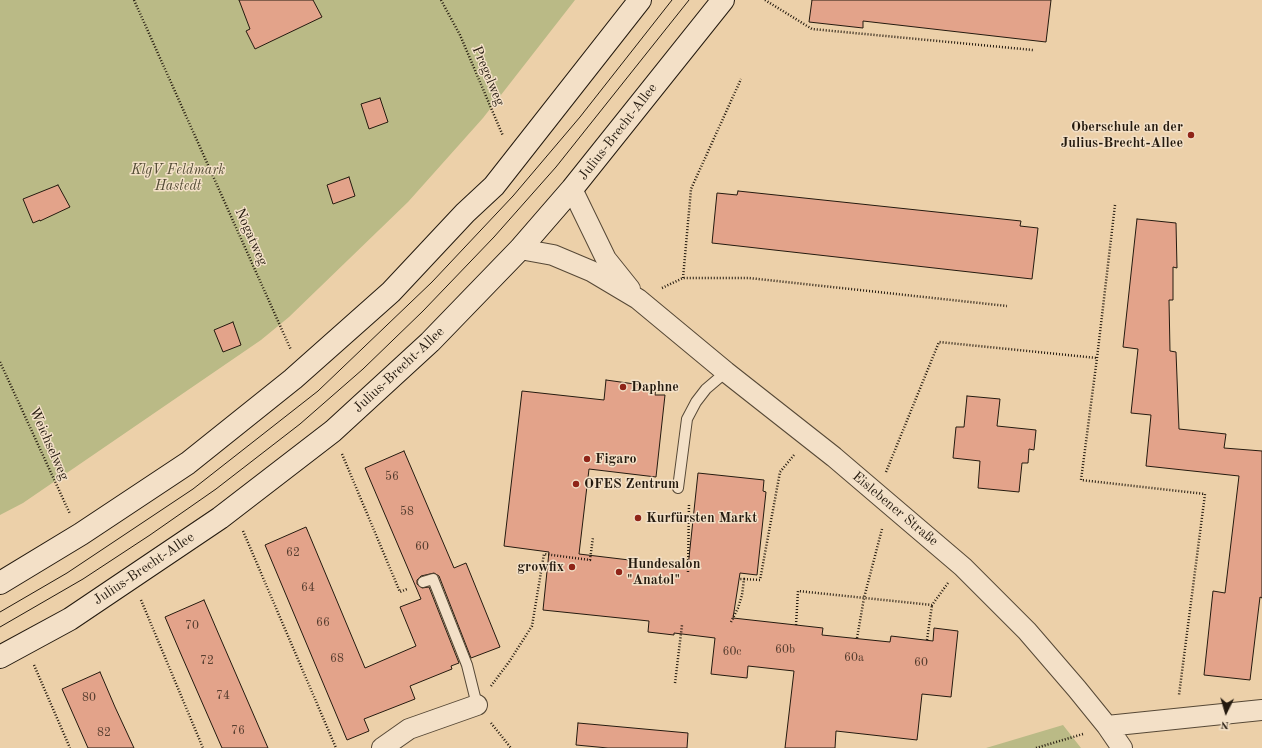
<!DOCTYPE html>
<html>
<head>
<meta charset="utf-8">
<style>
  body { margin:0 }
  #map { position:relative; width:1262px; height:748px; overflow:hidden; background:#ecd0a9; font-family:"Old Standard TT",serif }
  canvas { display:block }
  .north { position:absolute; left:1206px; top:692px; width:40px; height:40px; -webkit-text-stroke:3px #f3e0c7; paint-order:stroke; rotate:185deg; font-size:11px; font-weight:700; line-height:16px; text-align:center; color:#241a0f }
  .north::after { content:''; display:block; margin:auto; width:14px; height:18px; background:#241a0f; clip-path:polygon(50% 0,100% 100%,50% 72%,0 100%) }
</style>
</head>
<body>
<div id="map">
<canvas width="1262" height="748"></canvas>
<div class="north">N</div>
</div>
<script>
const g = document.querySelector('canvas').getContext('2d');
g.lineJoin = 'round';
function paint(path, color) { g.fillStyle = color; g.fill(path, 'evenodd'); }
const shape = rows => new Path2D(rows.map(r => 'M' + r).join(''));
function stroke(path, color, width, dash) { g.strokeStyle = color; g.lineWidth = width; g.lineCap = dash ? 'butt' : 'round'; g.setLineDash(dash || []); g.stroke(path); }
function label(font, color, halo, rows, align = 'center') {
  g.font = font + ' "Old Standard TT",serif'; g.lineWidth = 3; g.setLineDash([]); g.textBaseline = 'middle'; g.strokeStyle = halo; g.fillStyle = color; for (const [text, x, y, turn = 0] of rows) {
    g.save(); g.translate(x, y); g.rotate((+turn || 0) * Math.PI / 180); g.textAlign = isNaN(turn) ? turn : align; if (halo) g.strokeText(text, 0, 0); g.fillText(text, 0, 0); g.restore();
  }
}
paint(shape([
  [0,0,575,0,483,118,408,202,289,317,261,340,23,503,0,515],
  [1063,725,1081,748,986,748]
]), '#baba86');
const building = shape([
  [239,0,313,0,322,17,255,49,246,31,250,29,239,0],
  [812,0,1051,0,1046,42,863,21,863,28,809,22,812,0],
  [380,98,388,122,369,129,361,104,380,98],
  [349,177,355,196,333,204,327,185,349,177],
  [58,185,70,207,40,221,40,220,33,223,23,199,58,185],
  [738,191,1021,221,1020,226,1038,228,1032,279,712,243,717,193,737,195,738,191],
  [1137,219,1176,223,1177,268,1173,267,1173,300,1169,300,1170,351,1176,352,1179,429,1226,434,1224,448,1262,451,1262,598,1260,597,1250,680,1204,675,1213,591,1225,593,1239,476,1146,466,1151,415,1131,413,1138,349,1123,347,1137,219],
  [233,322,241,345,223,352,214,330,233,322],
  [606,380,656,387,655,395,665,395,656,477,589,469,579,554,688,567,698,473,764,480,763,491,766,492,757,575,740,573,733,618,823,628,822,635,890,642,891,636,933,641,934,628,958,631,951,697,922,694,917,740,836,731,835,748,785,748,794,671,748,666,747,678,711,674,715,638,674,633,674,635,648,632,649,621,543,610,549,552,504,546,522,391,604,400,606,380],
  [967,396,1000,399,997,426,1036,430,1034,450,1029,449,1028,463,1022,463,1019,492,978,488,980,461,953,458,956,427,964,427,967,396],
  [404,451,454,568,466,563,500,647,471,658,439,576,434,573,421,576,417,580,417,584,422,588,429,587,459,663,451,666,452,669,410,686,415,699,364,719,369,731,347,740,265,545,306,527,365,668,416,646,400,607,421,599,365,468,404,451],
  [204,600,219,635,268,748,222,748,180,652,165,617,204,600],
  [100,672,115,707,134,748,88,748,62,689,100,672],
  [578,723,688,733,687,748,608,748,576,745,578,723]
]);
paint(building, '#e3a38a');
stroke(building, '#241a0f', 1);
const service = shape([
  [678,488,687,419,696,402,706,389,726,372],
  [423,582,433,579,467,665,477,705]
]);
const minor = shape([
  [572,189,606,259,630,289],
  [520,249,553,255,591,271,638,299,726,372,834,457,963,567,1027,631,1077,689,1107,726,1122,748],
  [1107,726,1262,710],
  [382,748,409,729,477,705]
]);
const secondary = shape([
  [0,583,81,534,188,463,293,379,391,292,465,213,494,186,640,0],
  [0,657,70,619,220,518,333,431,430,342,520,249,572,189,723,0]
]);
stroke(service, '#564836', 12);
stroke(minor, '#564836', 22);
stroke(secondary, '#241a0f', 24);
stroke(shape([
  [134,0,291,350],
  [441,0,460,35,503,136],
  [765,0,812,29,1033,50],
  [1115,205,1097,358,1081,480,1205,494,1179,695],
  [683,278,691,189,741,79],
  [662,288,683,278,749,278,1007,306],
  [0,362,70,514],
  [342,454,400,592,407,589],
  [886,472,939,342,1097,358],
  [243,531,336,748],
  [688,572,689,503],
  [744,579,760,580,780,472,794,455],
  [141,600,203,748],
  [731,622,738,608,742,595,744,579,739,579],
  [796,625,798,591,932,605,948,583],
  [857,638,864,598,882,529],
  [927,640,932,605],
  [34,665,70,748],
  [675,683,682,625],
  [491,686,509,662,532,626,544,554,590,560,593,537],
  [491,723,511,748],
  [1036,748,1083,734]
]), '#241a0f', 2.5, [1, 2]);
stroke(service, '#f3e0c7', 10);
stroke(minor, '#f3e0c7', 20);
stroke(secondary, '#f3e0c7', 22);
stroke(shape([
  [0,612,67,573,193,489,318,391,432,282,513,196,580,117,672,0],
  [0,627,83,579,150,535,216,489,300,424,363,369,423,311,494,237,556,167,689,0]
]), '#241a0f', 1);
for (const [x, y, r, color] of [
  [1191,135,4,"#8f2418"],
  [623,387,4,"#8f2418"],
  [587,459,4,"#8f2418"],
  [576,484,4,"#8f2418"],
  [638,518,4,"#8f2418"],
  [572,567,4,"#8f2418"],
  [619,572,4,"#8f2418"]
]) { const dot = new Path2D(); dot.arc(x, y, r, 0, 2 * Math.PI); g.fillStyle = color; g.fill(dot); stroke(dot, '#f3e0c7', 1.5); }
label('12px', '#543c2e', null, [
  ["56",392,477],
  ["58",407,512],
  ["60",422,547],
  ["62",293,553],
  ["64",308,588],
  ["66",323,623],
  ["70",192,626],
  ["60b",785,650],
  ["60c",732,652],
  ["60a",854,658],
  ["68",337,659],
  ["72",207,661],
  ["60",921,663],
  ["74",223,696],
  ["80",89,698],
  ["76",238,731],
  ["82",104,733]
]);
label('14px', '#241a0f', '#f3e0c7', [
  ["Pregelweg",488,76,67],
  ["Julius-Brecht-Allee",618,132,-52],
  ["Nogatweg",251,237,66],
  ["Julius-Brecht-Allee",399,370,-43],
  ["Weichselweg",49,444,66],
  ["Eislebener Straße",895,509,40],
  ["Julius-Brecht-Allee",144,569,-34]
]);
label('bold 14px', '#241a0f', '#f3e0c7', [
  ["Oberschule an der",1183,127,"right"],
  ["Julius-Brecht-Allee",1183,143,"right"],
  ["Daphne",631,387],
  ["Figaro",595,459],
  ["OFES Zentrum",584,484],
  ["Kurfürsten Markt",646,518],
  ["Hundesalon",627,564],
  ["\"Anatol\"",627,580],
  ["growfix",564,567,"right"]
], 'left');
label('italic 14px', '#514a33', '#f3e0c7', [
  ["KlgV Feldmark",178,170],
  ["Hastedt",178,186]
]);
</script>
</body>
</html>
